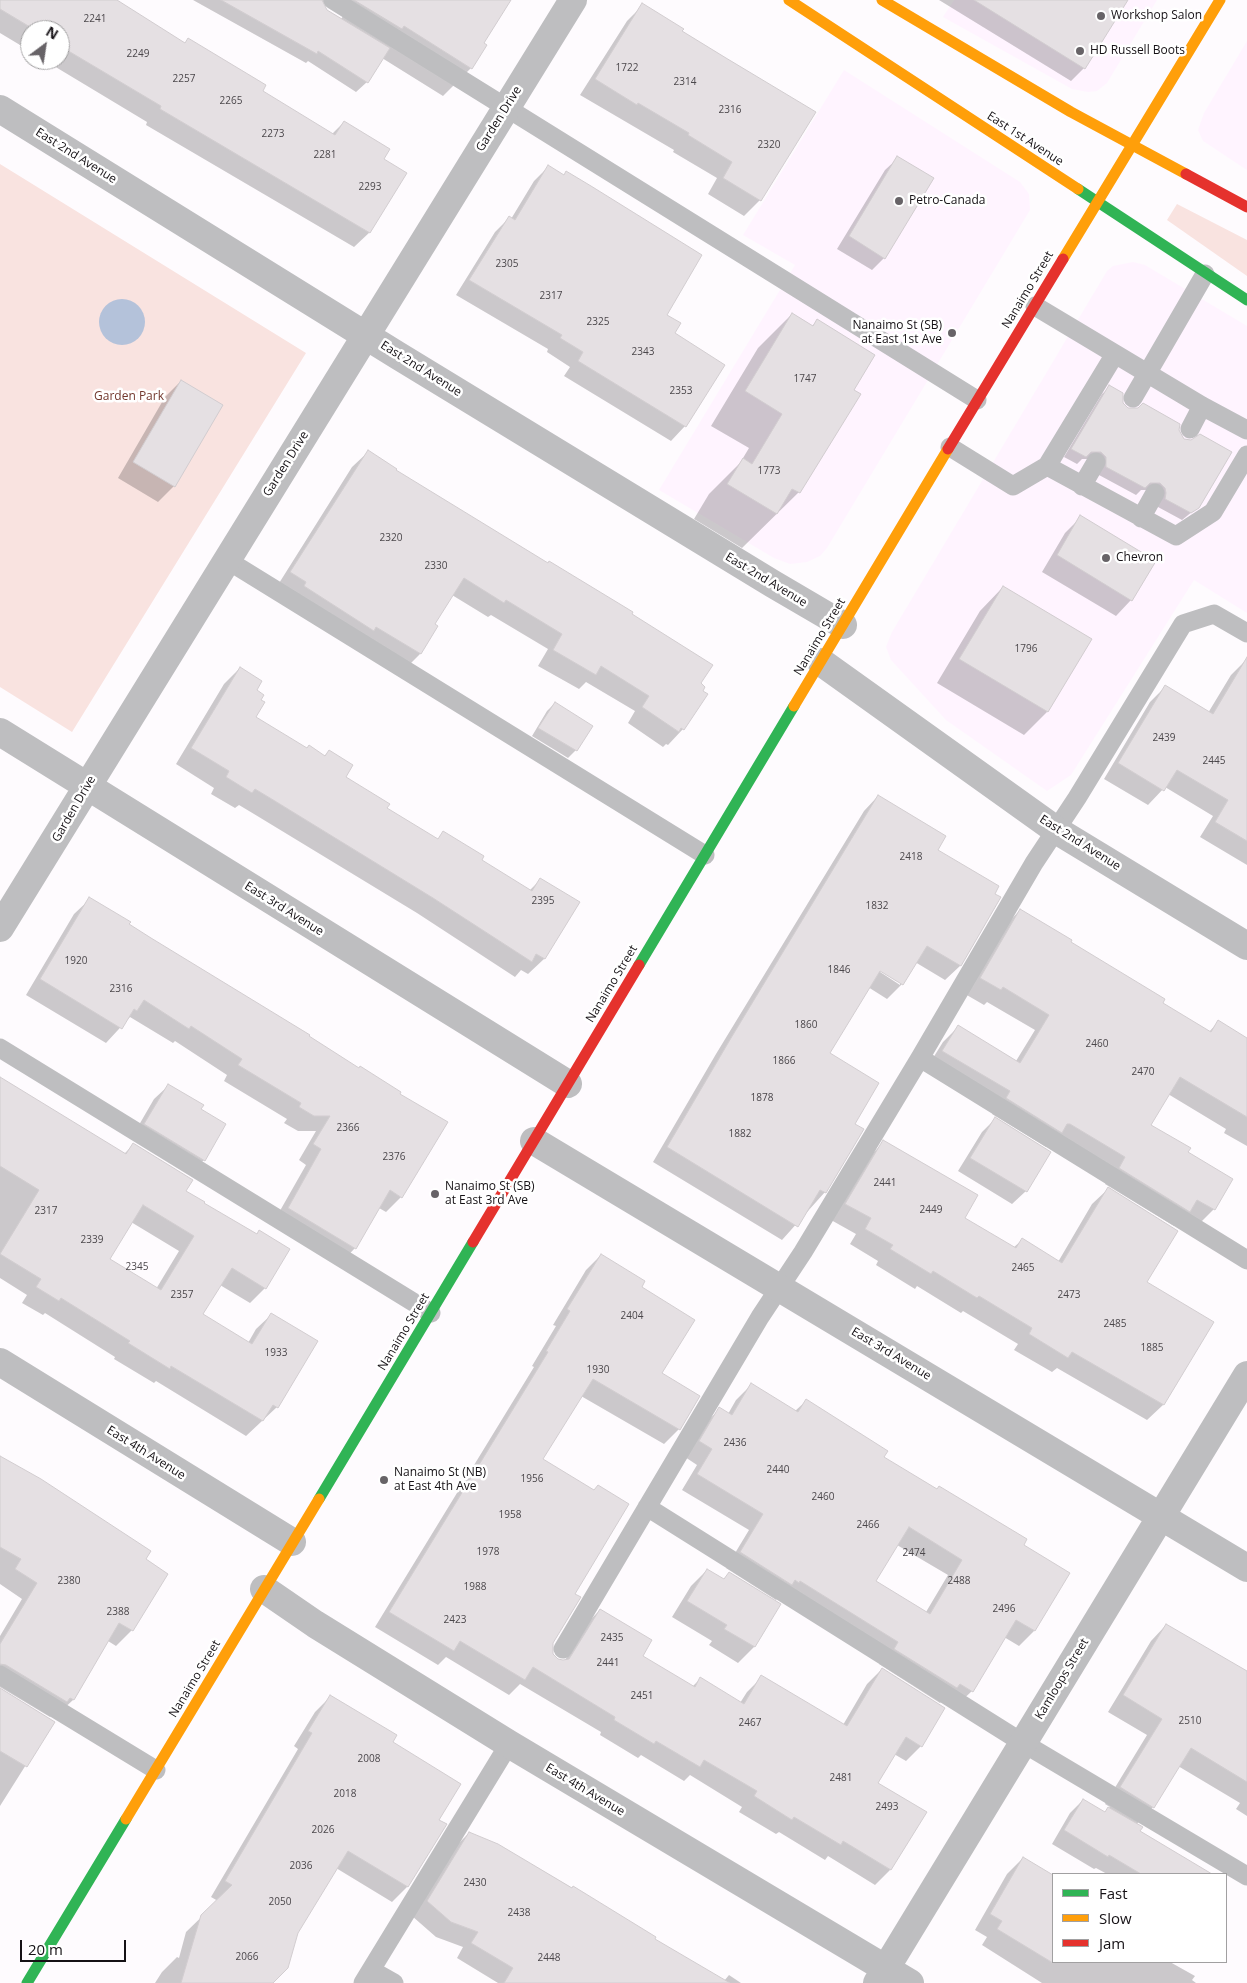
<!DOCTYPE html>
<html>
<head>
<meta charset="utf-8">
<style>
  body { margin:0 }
  #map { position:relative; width:1247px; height:1983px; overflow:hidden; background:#fefbfe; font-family:"Open Sans",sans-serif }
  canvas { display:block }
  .legend { position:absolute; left:1052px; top:1873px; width:175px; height:90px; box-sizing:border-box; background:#fff; border:1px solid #a1a0a1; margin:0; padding:6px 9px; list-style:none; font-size:15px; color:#151115 }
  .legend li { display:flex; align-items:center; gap:10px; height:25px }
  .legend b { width:25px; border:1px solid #a1a0a1 }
  .north { position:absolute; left:20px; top:20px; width:50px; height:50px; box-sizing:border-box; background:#fff; border:1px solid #a1a0a1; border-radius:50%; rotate:31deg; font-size:14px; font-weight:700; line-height:20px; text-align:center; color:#151115 }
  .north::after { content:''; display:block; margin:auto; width:18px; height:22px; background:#676367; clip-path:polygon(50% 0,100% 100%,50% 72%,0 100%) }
  .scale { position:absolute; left:20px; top:1940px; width:106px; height:22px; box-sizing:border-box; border:2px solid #151115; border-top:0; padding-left:6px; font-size:15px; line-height:18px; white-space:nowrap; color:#151115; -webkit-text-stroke:4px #fff; paint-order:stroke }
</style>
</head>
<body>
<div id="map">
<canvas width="1247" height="1983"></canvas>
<ul class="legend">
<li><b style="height:6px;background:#30b455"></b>Fast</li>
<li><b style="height:6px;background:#ff9f0a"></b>Slow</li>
<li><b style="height:6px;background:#e5322d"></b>Jam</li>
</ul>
<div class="north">N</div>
<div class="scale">20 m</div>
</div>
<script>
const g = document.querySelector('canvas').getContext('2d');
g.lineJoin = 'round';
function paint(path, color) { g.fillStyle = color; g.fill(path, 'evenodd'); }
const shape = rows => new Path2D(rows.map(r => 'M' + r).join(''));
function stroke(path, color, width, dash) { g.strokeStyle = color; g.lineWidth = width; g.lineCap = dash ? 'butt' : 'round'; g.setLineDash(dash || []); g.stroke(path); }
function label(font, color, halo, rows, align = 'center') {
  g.font = font + ' "Open Sans",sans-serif'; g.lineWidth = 5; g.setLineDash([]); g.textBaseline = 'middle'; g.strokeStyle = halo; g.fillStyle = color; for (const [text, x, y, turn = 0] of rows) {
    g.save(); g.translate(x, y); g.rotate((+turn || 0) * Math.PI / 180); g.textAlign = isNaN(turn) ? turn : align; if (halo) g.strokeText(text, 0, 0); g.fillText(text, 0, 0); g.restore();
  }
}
paint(shape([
  [954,0,1157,0,1107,83,1097,91,1088,92,1072,89,943,17],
  [1247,41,1247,170,1203,141,1198,130,1204,113],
  [844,70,1020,182,1029,194,1030,210,827,548,820,556,807,562,790,564,774,558,659,490,795,265,743,235],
  [1133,262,1145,265,1247,326,1247,613,1194,580,1071,775,1047,791,946,720,891,660,886,647,892,632,1107,271,1113,266]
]), '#fff4ff');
paint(shape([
  [0,164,306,353,72,732,0,687],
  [1177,204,1247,240,1247,276,1167,220]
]), '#f9e3e0');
paint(shape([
  '99 322a23 23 0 1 1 46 0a23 23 0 1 1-46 0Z'
]), '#b4c2da');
paint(shape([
  [0,0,116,0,184,44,188,40,261,92,332,134,344,122,382,160,370,232,354,247,146,125,147,122,44,60,60,60,60,30,30,30,30,51,0,33],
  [193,0,286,0,335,29,343,16,317,0,509,0,482,43,471,68,443,96,382,58,367,82,356,92,308,61,306,63],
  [939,0,1126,0,1084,68,1071,81],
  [643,5,681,31,814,112,760,200,744,216,708,194,717,178,673,152,674,150,580,95,627,21],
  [898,158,884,258,872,270,837,249,885,170],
  [548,167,665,315,673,334,723,365,685,426,671,441,564,376,570,367,547,352,548,349,456,295,495,232,509,218,511,219,534,181],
  [792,314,812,326,817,321,852,391,799,492,742,548,694,519,709,494,740,463,749,448,711,426,758,348],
  [181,381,174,486,158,502,118,478,165,397],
  [1110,387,1127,409,1178,430,1198,507,1182,520,1158,507,1152,490,1141,490,1136,495,1099,475,1093,459,1082,459,1077,464,1064,457,1102,394],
  [368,452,395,471,630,614,699,684,683,729,668,745,666,744,663,747,628,723,635,711,586,682,579,689,538,666,548,649,491,615,488,617,452,595,434,625,436,627,420,654,405,669,276,588,352,467],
  [1081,517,1131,600,1116,616,1042,572,1065,533],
  [1003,587,1047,712,1024,735,937,683,980,611],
  [1246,660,1247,660,1247,865,1200,837,1213,816,1165,787,1148,805,1104,779,1150,702,1165,687,1208,713,1231,675],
  [240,668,255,691,255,718,306,749,324,756,329,752,344,777,386,808,437,840,444,833,480,861,529,891,541,879,579,903,544,959,528,974,521,970,515,977,417,913,254,814,239,805,235,808,211,794,214,788,176,764,224,684],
  [555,703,576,750,568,758,532,736,547,711],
  [878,796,936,850,999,898,960,966,945,980,915,962,902,984,887,999,868,987,828,1054,854,1125,825,1192,782,1240,653,1162,716,1054,864,811],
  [875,966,900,982,900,985,874,968],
  [90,899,128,925,308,1035,401,1197,386,1212,379,1208,355,1248,340,1264,273,1223,306,1165,299,1160,316,1131,298,1131,284,1123,287,1119,224,1081,227,1075,175,1041,173,1043,130,1017,106,1043,26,995,74,914],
  [1020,910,1161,1003,1209,1032,1218,1022,1247,1040,1247,1146,1224,1133,1226,1129,1168,1094,1150,1125,1187,1152,1232,1179,1214,1209,1198,1225,1184,1216,1174,1226,1105,1184,1111,1173,1054,1139,1046,1147,992,1114,996,1107,928,1066,943,1042,958,1027,1016,1061,1035,1030,987,1002,984,1005,965,994,1005,926],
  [0,1082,124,1154,133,1145,185,1191,203,1204,256,1235,259,1231,265,1288,250,1303,220,1285,202,1315,248,1343,256,1329,272,1314,277,1407,246,1436,156,1381,154,1383,114,1359,115,1357,45,1313,43,1315,22,1303,27,1295,0,1278],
  [131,1222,179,1251,156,1289,108,1260],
  [168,1086,199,1109,204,1160,190,1173,132,1137,154,1099],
  [995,1119,1026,1191,1012,1204,958,1171,982,1132],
  [884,1142,963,1218,1013,1248,1022,1240,1058,1262,1092,1204,1108,1189,1146,1283,1212,1323,1163,1405,1147,1420,1057,1368,1052,1372,1014,1350,1018,1344,963,1311,961,1313,917,1286,915,1289,876,1265,878,1261,850,1244,856,1234,831,1220,868,1158],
  [601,1255,640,1288,660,1373,679,1429,664,1444,581,1396,541,1460,573,1594,552,1643,552,1656,557,1660,564,1662,585,1625,600,1610,641,1656,692,1687,700,1679,740,1703,747,1692,762,1677,843,1725,867,1684,882,1669,921,1746,906,1761,894,1754,877,1783,890,1870,875,1885,828,1856,825,1860,779,1832,776,1834,739,1812,742,1807,690,1775,684,1781,641,1755,638,1758,600,1735,601,1732,520,1684,509,1695,446,1657,438,1665,375,1627,534,1367,532,1366,556,1326,553,1325,586,1270],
  [751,1385,795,1411,806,1401,883,1458,1068,1573,1034,1631,1019,1646,1004,1637,972,1691,956,1706,944,1699,940,1703,879,1664,883,1657,780,1596,776,1600,726,1568,749,1530,682,1490,697,1465,685,1457,704,1424,720,1409,728,1414,736,1400],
  [897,1545,948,1575,926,1612,874,1582],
  [0,1457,167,1574,132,1630,116,1646,108,1641,73,1700,57,1715,54,1713,50,1717,0,1687,0,1636,22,1599,0,1584],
  [707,1570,723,1580,729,1573,779,1605,754,1647,738,1663,709,1645,712,1641,672,1617,691,1586],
  [1166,1625,1247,1672,1247,1816,1236,1809,1240,1803,1178,1766,1153,1807,1136,1825,1138,1832,1210,1874,1107,1874,1096,1868,1094,1869,1052,1844,1070,1813,1083,1800,1104,1813,1110,1807,1105,1804,1147,1735,1108,1712,1151,1641],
  [0,1690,53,1722,0,1806],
  [330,1697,391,1743,437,1821,408,1886,392,1902,336,1868,297,1933,271,1983,155,1983,162,1972,177,1957,179,1958,186,1932,218,1901,211,1897,298,1749,294,1746,315,1712],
  [469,1833,498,1845,610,1910,654,1940,724,1981,729,1975,741,1983,498,1983,457,1958,463,1947,436,1937,412,1916,453,1849],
  [1023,1858,1040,1883,1053,1891,1053,1962,1170,1962,1195,1976,1192,1980,1196,1983,1042,1983,982,1945,987,1937,975,1930,1007,1874]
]), '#0003');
const building = shape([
  [0,0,117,0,185,43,188,38,266,85,263,91,335,135,344,121,390,149,384,159,407,173,370,233,160,109,161,106,60,46,60,30,35,30,0,9,0,0],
  [221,0,322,0,327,10,390,48,368,83,318,51,317,54,221,0],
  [354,0,511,0,484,43,487,45,472,69,404,26,402,29,354,0],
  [974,0,1128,0,1085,69,974,0],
  [642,3,684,29,682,31,726,58,816,112,761,201,723,178,732,162,688,135,689,133,638,103,637,105,595,79,642,3],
  [897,156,934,178,885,259,849,236,897,156],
  [548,165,564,175,566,171,591,186,702,255,667,315,681,323,675,333,725,365,686,427,578,361,583,352,560,338,562,335,469,280,509,216,515,220,548,165],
  [792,313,813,326,817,319,875,355,854,390,861,394,800,493,792,489,777,514,727,484,743,458,752,464,782,414,745,391,792,313],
  [181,380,223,405,175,487,133,462,181,380],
  [1109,385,1123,393,1123,403,1128,408,1138,408,1143,403,1180,424,1179,430,1184,439,1191,440,1200,434,1232,452,1199,508,1191,513,1165,499,1166,493,1165,488,1160,483,1150,483,1145,488,1106,467,1106,457,1101,452,1091,452,1086,457,1071,449,1109,385],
  [368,450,397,469,396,470,548,563,549,561,633,612,632,614,713,665,701,683,705,687,703,691,708,694,684,730,681,728,679,732,642,707,649,696,601,666,596,675,553,650,562,634,506,600,504,603,464,578,435,624,438,626,421,654,376,627,374,631,304,586,306,582,290,572,368,450],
  [1080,515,1156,561,1132,601,1057,555,1080,515],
  [1003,586,1092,639,1048,712,959,659,1003,586],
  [1247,657,1247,841,1215,822,1228,800,1177,770,1164,791,1118,763,1165,685,1213,714,1247,657],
  [240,667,262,681,257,690,264,695,261,700,265,702,256,717,307,748,309,745,325,756,329,750,353,765,346,777,390,804,387,808,438,839,443,831,484,856,482,860,532,891,540,878,580,902,545,959,536,954,532,962,433,898,270,798,255,789,252,793,226,777,229,771,191,748,240,667],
  [555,702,593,726,577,751,538,728,555,702],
  [878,795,946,836,938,850,999,886,995,894,1001,897,961,966,927,946,903,985,880,971,830,1053,879,1083,855,1124,864,1129,826,1193,820,1190,798,1227,667,1147,731,1038,878,795],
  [89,897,131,922,129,924,151,938,310,1035,309,1036,359,1068,360,1066,401,1092,400,1094,448,1122,402,1198,390,1190,356,1249,288,1208,321,1149,313,1144,330,1116,314,1116,299,1107,301,1103,238,1065,242,1059,191,1026,189,1029,144,1000,137,1011,134,1009,122,1029,40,979,89,897],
  [1020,909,1072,940,1071,942,1165,999,1163,1003,1211,1032,1218,1020,1247,1038,1247,1117,1180,1077,1151,1125,1191,1148,1188,1152,1233,1179,1215,1210,1197,1200,1190,1212,1119,1168,1125,1157,1070,1124,1067,1124,1062,1133,1006,1098,1010,1091,942,1051,958,1025,1020,1063,1049,1015,1003,987,1001,990,980,978,1020,909],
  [0,1077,126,1154,133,1143,193,1180,186,1191,205,1202,204,1203,257,1234,259,1230,290,1249,266,1289,232,1268,203,1314,252,1344,271,1313,318,1341,278,1408,273,1405,263,1421,171,1366,170,1369,128,1343,130,1341,61,1298,59,1301,36,1287,41,1279,0,1254,39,1190,0,1166,0,1077],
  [143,1205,194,1236,161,1290,110,1259,143,1205],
  [168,1084,204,1105,201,1109,226,1124,205,1161,144,1124,168,1084],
  [995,1117,1051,1152,1027,1192,970,1158,995,1117],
  [883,1140,978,1195,965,1218,1016,1248,1022,1238,1062,1263,1108,1187,1178,1231,1147,1282,1214,1322,1164,1405,1072,1352,1068,1358,1029,1334,1032,1328,979,1296,977,1298,933,1271,931,1274,890,1249,893,1245,865,1229,871,1218,845,1204,883,1140],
  [601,1254,645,1281,642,1287,695,1320,662,1373,700,1396,680,1430,593,1379,543,1459,594,1490,598,1485,629,1504,575,1594,581,1597,553,1643,553,1654,558,1659,563,1660,569,1659,600,1609,652,1640,643,1656,695,1687,700,1677,744,1704,761,1675,847,1726,882,1668,945,1708,922,1747,906,1737,878,1783,927,1812,891,1870,843,1841,841,1845,794,1817,792,1820,754,1796,757,1791,704,1760,700,1767,656,1741,654,1744,614,1720,615,1717,533,1667,525,1680,460,1641,454,1651,389,1612,548,1352,546,1351,570,1311,567,1309,601,1254],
  [751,1383,798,1412,806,1399,888,1451,884,1457,937,1489,939,1486,1027,1539,1024,1545,1070,1573,1035,1631,1016,1620,973,1692,960,1684,957,1688,894,1649,898,1642,800,1581,799,1583,795,1580,792,1585,740,1552,763,1514,697,1474,712,1449,699,1441,719,1407,732,1415,751,1383],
  [909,1527,962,1560,930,1614,876,1581,909,1527],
  [0,1456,41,1479,151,1551,146,1559,168,1574,133,1631,119,1623,74,1700,70,1698,67,1702,6,1665,0,1664,0,1644,37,1583,15,1569,21,1559,0,1547,0,1456],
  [707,1569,724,1579,729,1572,781,1604,755,1647,724,1629,727,1625,687,1601,707,1569],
  [1166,1624,1247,1671,1247,1782,1191,1748,1154,1808,1120,1787,1162,1719,1123,1695,1166,1624],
  [0,1688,55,1722,27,1767,0,1751,0,1688],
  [330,1695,397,1735,393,1742,461,1784,439,1820,447,1824,408,1887,348,1851,298,1933,288,1968,273,1983,181,1983,201,1915,232,1885,225,1881,312,1733,308,1731,330,1695],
  [1083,1799,1105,1812,1108,1807,1143,1827,1140,1831,1212,1874,1141,1874,1109,1855,1108,1857,1064,1830,1083,1799],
  [469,1832,498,1844,572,1888,573,1886,656,1937,655,1939,730,1983,504,1983,513,1968,471,1943,478,1932,451,1922,427,1901,469,1832],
  [1023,1857,1053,1875,1053,1963,997,1929,1002,1921,990,1914,1023,1857]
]);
paint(building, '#e5e0e3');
stroke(building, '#d2cdd0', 1);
stroke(shape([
  [333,0,977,400],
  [1035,306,1202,406,1247,430],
  [1133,398,1205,274],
  [1190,429,1202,406],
  [950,447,1013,486,1047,466,1176,536,1213,512,1247,455],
  [1047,466,1115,354],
  [1082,486,1096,462],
  [1141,518,1155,493],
  [227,560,705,855],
  [0,1048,431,1313],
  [920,1058,1247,1260],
  [647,1507,1023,1743,1247,1876],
  [563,1649,760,1317,803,1252,920,1058,1034,863,1077,798,1183,624,1214,614,1247,633],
  [0,1675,156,1770],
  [371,1970,394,1983],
  [363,1983,509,1744]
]), '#bebec0', 19);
stroke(shape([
  [0,109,397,355,773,584,843,625],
  [821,662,1056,830,1247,946],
  [0,732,568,1084],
  [0,928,573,0],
  [534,1141,1247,1568],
  [0,1362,292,1542],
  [264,1589,315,1624,509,1744,910,1983],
  [877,1983,1247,1375]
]), '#bebec0', 28);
stroke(shape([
  [1078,189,1247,300],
  [639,965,794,706],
  [319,1499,473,1242],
  [27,1983,126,1819]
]), '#30b455', 11);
stroke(shape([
  [789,0,1078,189],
  [882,0,1071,112,1186,174],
  [1063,259,1220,0],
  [794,706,948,449],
  [126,1819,319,1499]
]), '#ff9f0a', 11);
stroke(shape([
  [1186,174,1247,207],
  [948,449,1063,259],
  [473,1242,639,965]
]), '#e5322d', 11);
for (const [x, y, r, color] of [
  [1101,16,5,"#676367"],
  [1080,51,5,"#676367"],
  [899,201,5,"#676367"],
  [952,333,5,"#676367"],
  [1106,558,5,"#676367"],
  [435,1194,5,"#676367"],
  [384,1480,5,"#676367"]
]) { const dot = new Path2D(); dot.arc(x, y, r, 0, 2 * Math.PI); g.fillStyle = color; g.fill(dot); stroke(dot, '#fff', 2); }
label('10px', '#4b474b', null, [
  ["2241",95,19],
  ["2249",138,54],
  ["1722",627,68],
  ["2257",184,79],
  ["2314",685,82],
  ["2265",231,101],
  ["2316",730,110],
  ["2273",273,134],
  ["2320",769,145],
  ["2281",325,155],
  ["2293",370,187],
  ["2305",507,264],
  ["2317",551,296],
  ["2325",598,322],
  ["2343",643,352],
  ["1747",805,379],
  ["2353",681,391],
  ["1773",769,471],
  ["2320",391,538],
  ["2330",436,566],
  ["1796",1026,649],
  ["2439",1164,738],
  ["2445",1214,761],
  ["2418",911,857],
  ["2395",543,901],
  ["1832",877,906],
  ["1920",76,961],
  ["1846",839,970],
  ["2316",121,989],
  ["1860",806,1025],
  ["2460",1097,1044],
  ["1866",784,1061],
  ["2470",1143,1072],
  ["1878",762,1098],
  ["2366",348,1128],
  ["1882",740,1134],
  ["2376",394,1157],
  ["2441",885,1183],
  ["2449",931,1210],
  ["2317",46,1211],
  ["2339",92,1240],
  ["2345",137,1267],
  ["2465",1023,1268],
  ["2357",182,1295],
  ["2473",1069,1295],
  ["2404",632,1316],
  ["2485",1115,1324],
  ["1885",1152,1348],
  ["1933",276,1353],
  ["1930",598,1370],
  ["2436",735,1443],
  ["2440",778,1470],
  ["1956",532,1479],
  ["2460",823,1497],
  ["1958",510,1515],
  ["2466",868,1525],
  ["1978",488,1552],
  ["2474",914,1553],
  ["2380",69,1581],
  ["2488",959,1581],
  ["1988",475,1587],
  ["2496",1004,1609],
  ["2388",118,1612],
  ["2423",455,1620],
  ["2435",612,1638],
  ["2441",608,1663],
  ["2451",642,1696],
  ["2510",1190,1721],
  ["2467",750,1723],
  ["2008",369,1759],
  ["2481",841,1778],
  ["2018",345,1794],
  ["2493",887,1807],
  ["2026",323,1830],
  ["2036",301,1866],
  ["2430",475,1883],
  ["2050",280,1902],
  ["2438",519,1913],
  ["2066",247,1957],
  ["2448",549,1958]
]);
label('12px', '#151115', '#fff', [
  ["Workshop Salon",1111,16],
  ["HD Russell Boots",1090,51],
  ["Petro-Canada",909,201],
  ["Nanaimo St (SB)",942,326,"right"],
  ["at East 1st Ave",942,340,"right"],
  ["Chevron",1116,558],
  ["Nanaimo St (SB)",445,1187],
  ["at East 3rd Ave",445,1201],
  ["Nanaimo St (NB)",394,1473],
  ["at East 4th Ave",394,1487]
], 'left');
label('12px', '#151115', '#fff', [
  ["Garden Drive",499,119,-58],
  ["East 1st Avenue",1025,139,33],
  ["East 2nd Avenue",76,156,32],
  ["Nanaimo Street",1028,290,-59],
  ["East 2nd Avenue",421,369,32],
  ["Garden Drive",286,464,-58],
  ["East 2nd Avenue",766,580,31],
  ["Nanaimo Street",820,637,-59],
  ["Garden Drive",74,809,-60],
  ["East 2nd Avenue",1080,843,32],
  ["East 3rd Avenue",284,909,32],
  ["Nanaimo Street",612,984,-59],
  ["Nanaimo Street",404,1332,-59],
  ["East 3rd Avenue",891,1354,31],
  ["East 4th Avenue",146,1453,32],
  ["Nanaimo Street",195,1679,-59],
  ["Kamloops Street",1062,1679,-59],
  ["East 4th Avenue",585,1790,31]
]);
label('12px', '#72372d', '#fff', [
  ["Garden Park",129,397]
]);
</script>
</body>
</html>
